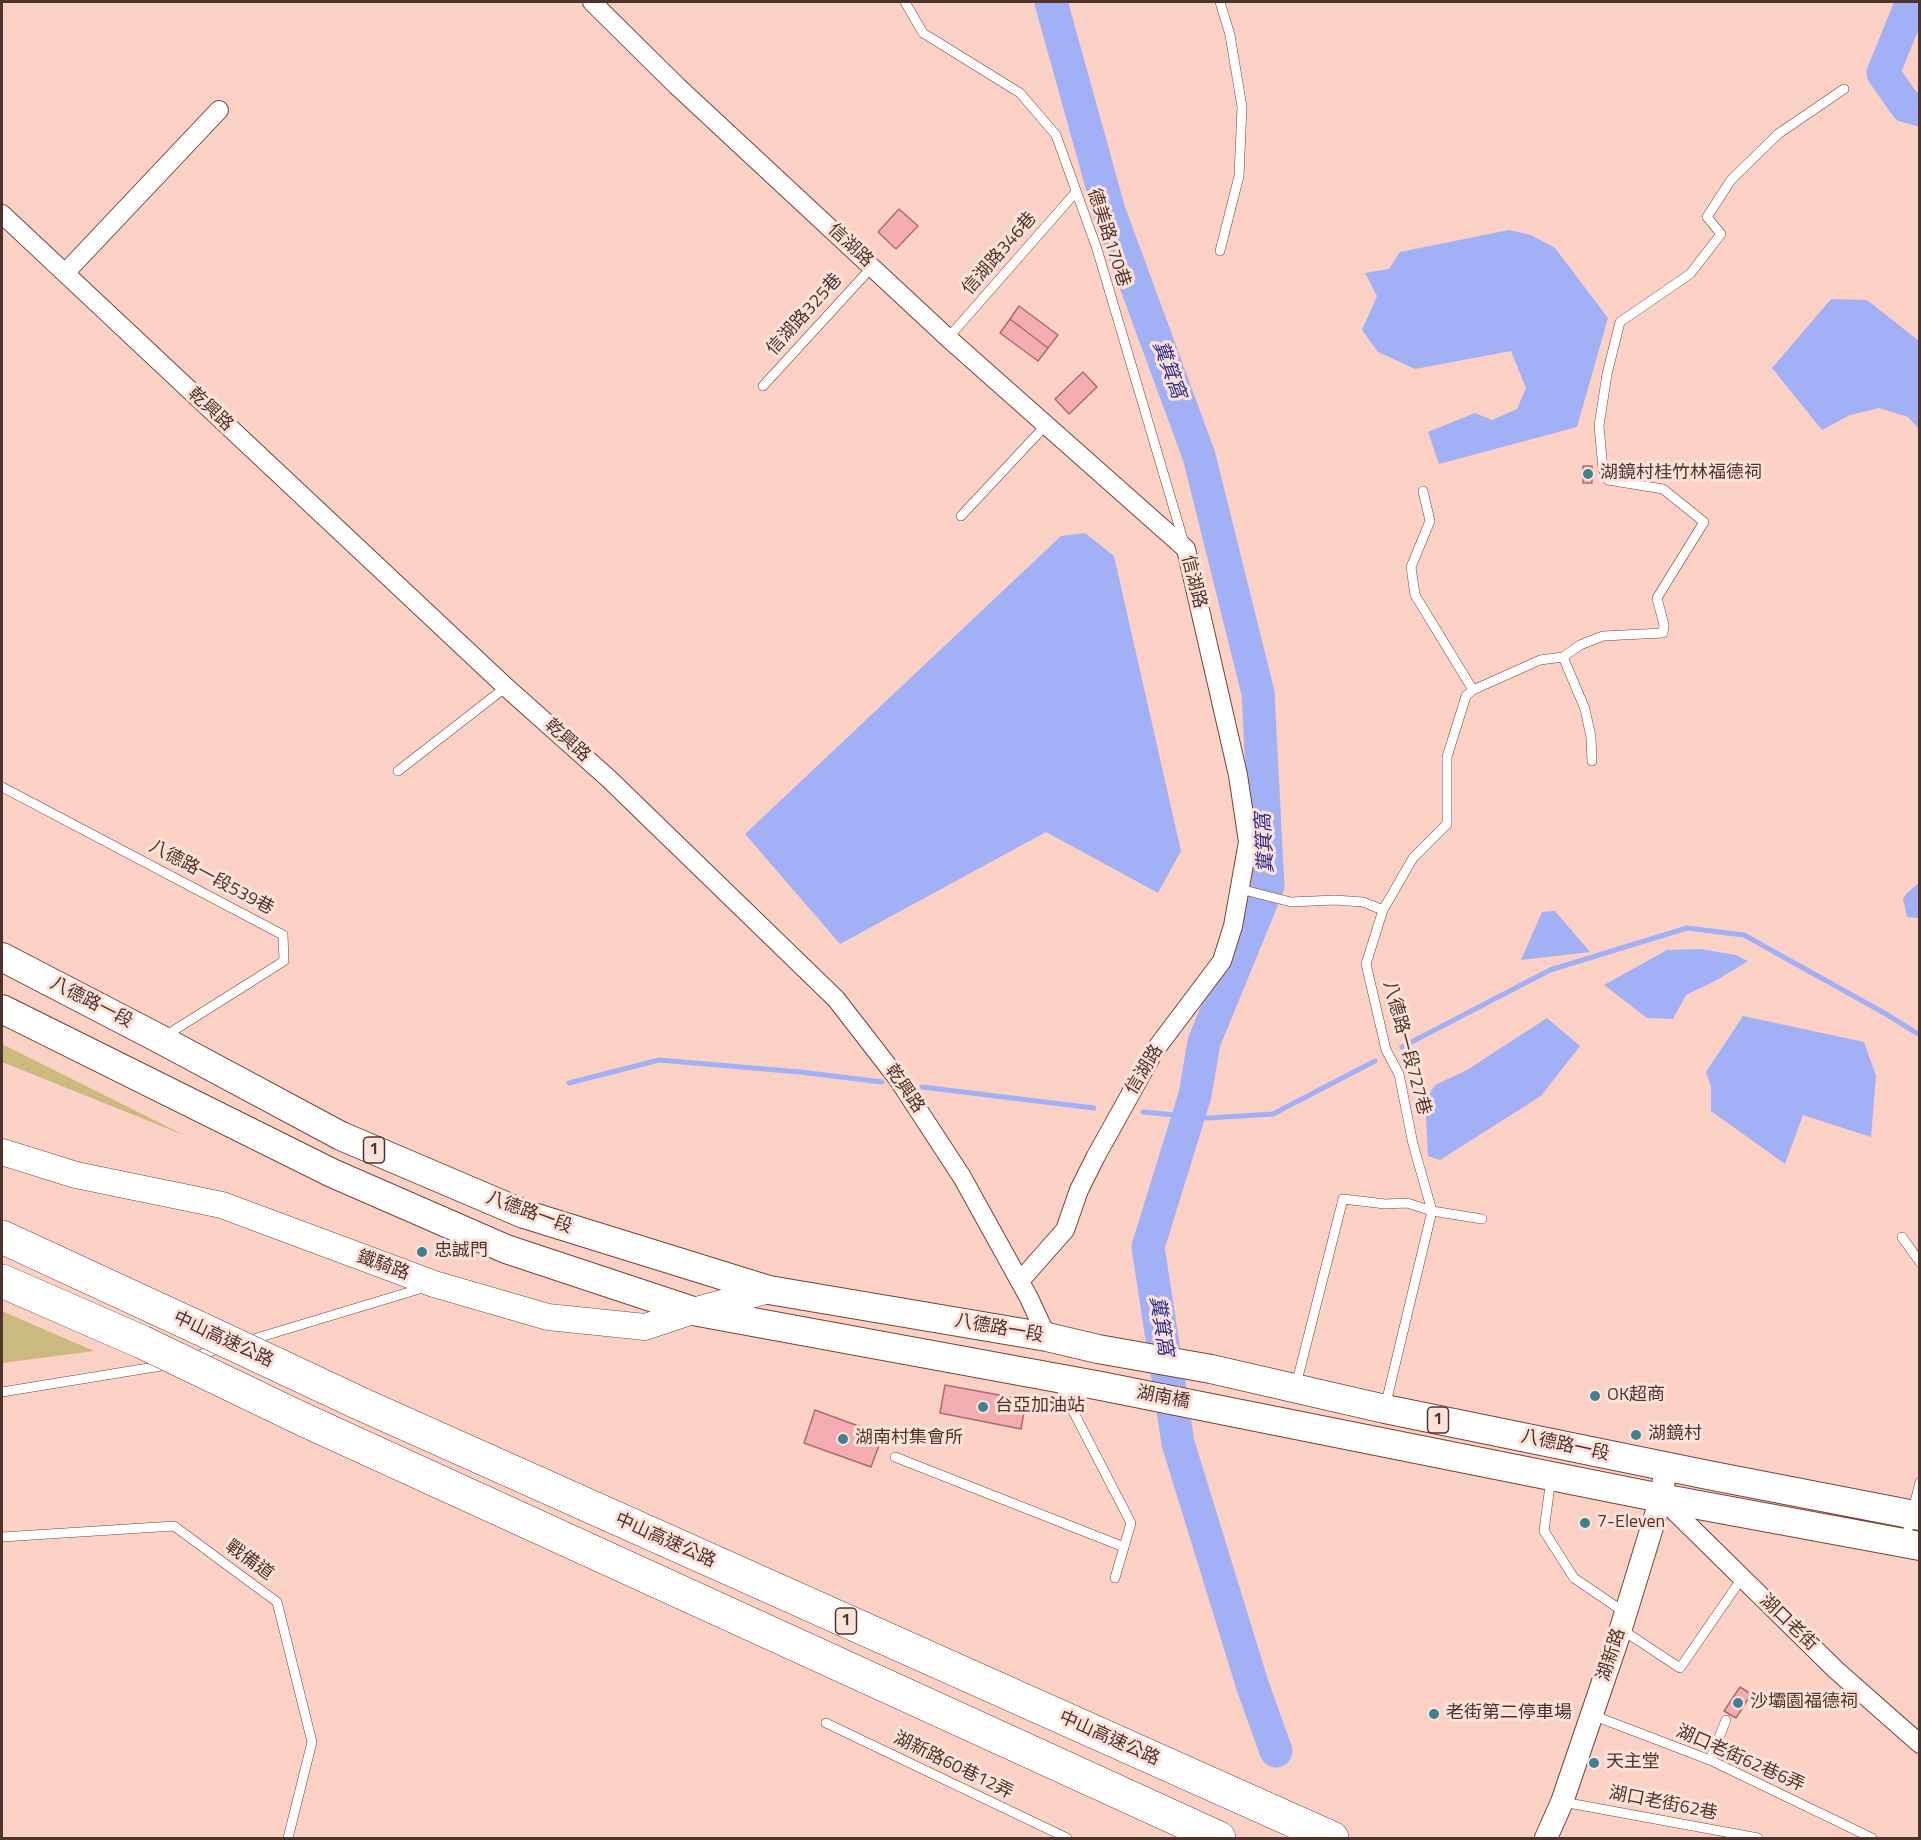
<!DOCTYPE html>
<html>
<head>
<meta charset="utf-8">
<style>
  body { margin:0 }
  #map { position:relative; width:1921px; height:1840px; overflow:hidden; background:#fbd1c6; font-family:"Titillium Web",sans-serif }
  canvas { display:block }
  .frame { position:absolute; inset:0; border:3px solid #4e332c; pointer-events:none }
</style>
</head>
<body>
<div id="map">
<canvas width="1921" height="1840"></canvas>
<div class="frame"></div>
</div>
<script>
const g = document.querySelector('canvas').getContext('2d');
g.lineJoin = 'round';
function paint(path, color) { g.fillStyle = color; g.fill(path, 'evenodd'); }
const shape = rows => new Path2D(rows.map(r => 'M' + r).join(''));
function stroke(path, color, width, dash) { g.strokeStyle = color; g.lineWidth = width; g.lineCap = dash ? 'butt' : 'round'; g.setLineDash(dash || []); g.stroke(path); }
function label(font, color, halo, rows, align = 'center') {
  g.font = font + ' "Titillium Web","Noto Sans TC",sans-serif'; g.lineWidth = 6; g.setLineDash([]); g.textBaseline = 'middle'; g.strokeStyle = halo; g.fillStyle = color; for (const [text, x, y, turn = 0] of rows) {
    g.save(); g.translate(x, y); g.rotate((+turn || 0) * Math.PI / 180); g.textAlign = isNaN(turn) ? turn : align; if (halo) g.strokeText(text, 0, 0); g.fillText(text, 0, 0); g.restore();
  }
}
paint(shape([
  [2,1044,186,1136,2,1062],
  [2,1311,94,1351,2,1363]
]), '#cbba7d');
paint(shape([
  [1509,230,1531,235,1555,248,1608,318,1577,427,1439,464,1428,432,1475,413,1492,420,1517,409,1526,388,1511,351,1415,369,1378,352,1362,330,1377,296,1365,273,1389,269,1400,252],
  [1831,299,1867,300,1919,341,1919,429,1908,417,1879,408,1850,415,1822,430,1772,368],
  [1085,533,1114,556,1181,851,1158,893,1046,832,840,944,745,834,1061,536],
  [1919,883,1919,918,1907,917,1903,899,1907,893],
  [1555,911,1590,952,1521,960,1542,912],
  [1700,949,1736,955,1748,961,1717,980,1686,995,1673,1019,1647,1018,1604,985,1667,950],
  [1743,1016,1864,1042,1876,1076,1871,1137,1803,1115,1785,1164,1711,1111,1711,1087,1706,1072],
  [1547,1018,1580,1046,1541,1096,1440,1160,1428,1156,1425,1101,1435,1085,1467,1070]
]), '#a2b1f5');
stroke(shape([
  [1402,1047,1550,970,1687,928,1744,935,1886,1014,1920,1035],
  [569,1083,659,1060,800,1072,882,1082],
  [922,1087,1094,1108],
  [1143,1112,1208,1118,1273,1114,1375,1061]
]), '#a2b1f5', 5);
stroke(shape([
  [1051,2,1109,211,1199,456,1258,693,1268,886,1204,1042,1195,1095,1148,1247,1178,1443,1253,1687,1276,1751],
  [1912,2,1883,73,1906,106,1920,110]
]), '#a2b1f5', 33);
const building = shape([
  [899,209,918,226,896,249,878,232,899,209],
  [1019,306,1058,335,1048,348,1010,319,1019,306],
  [1010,319,1048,348,1038,361,1000,333,1010,319],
  [1083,372,1097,387,1069,414,1055,399,1083,372],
  [1583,466,1592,466,1592,483,1583,483,1583,466],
  [945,1385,1026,1400,1021,1429,940,1413,945,1385],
  [815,1410,883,1435,871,1467,804,1443,815,1410],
  [1740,1687,1751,1694,1736,1718,1724,1711,1740,1687]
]);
paint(building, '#f3acb1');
stroke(building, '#ad6c71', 1.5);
const service = shape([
  [905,2,923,33,1020,93,1056,135,1097,249,1184,543],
  [1220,251,1239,176,1242,107,1230,35,1220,2],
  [948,338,1076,192],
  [763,386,872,267],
  [1423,491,1430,521,1411,567,1415,595,1473,690],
  [961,516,1046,425],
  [1563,657,1585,709,1591,737,1592,761],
  [398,771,506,687],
  [2,787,283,935,284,961,165,1036],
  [1240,889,1291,902,1335,900,1363,902,1383,910],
  [1902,1237,1920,1262],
  [247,1341,426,1287],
  [192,1357,222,1348],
  [1058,1382,1131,1523,1115,1578],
  [1296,1385,1343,1199,1385,1204,1407,1203,1432,1211,1482,1219],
  [2,1392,167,1365],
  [1385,1407,1432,1211,1413,1144,1399,1074,1386,1050,1366,964,1383,910,1413,858,1447,824,1447,757,1466,696,1473,690,1540,660,1563,657,1580,645,1603,636,1663,633,1664,625,1657,598,1704,522,1663,489,1608,480,1603,469,1599,426,1607,374,1620,322,1690,274,1721,234,1707,217,1731,180,1778,134,1844,89],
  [895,1457,1124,1547],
  [1551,1478,1544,1531,1574,1578,1624,1612],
  [2,1537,174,1526,277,1602,312,1742,288,1838],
  [1905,1541,1920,1482],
  [1621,1629,1680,1668,1742,1578],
  [1592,1715,1710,1760,1872,1838],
  [826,1723,1067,1838],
  [1710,1760,1726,1720],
  [1563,1802,1758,1838]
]);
const minor = shape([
  [592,2,677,86,948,338,1186,549,1238,775,1248,842,1233,926,1222,961,1155,1050,1096,1156,1079,1190,1065,1230,1020,1281],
  [2,214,506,687,608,778,836,999,898,1079,962,1177,1029,1298,1047,1337],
  [65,273,219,110],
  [1662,1499,1836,1670,1920,1744]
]);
const tertiary = shape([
  [1546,1838,1562,1802,1618,1638,1661,1498,1666,1467]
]);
const secondary = shape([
  [2,1152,76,1175,222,1205,434,1284,548,1317,645,1327,693,1311,769,1290]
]);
const primary = shape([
  [2,957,160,1039,341,1136,524,1214,769,1290,1047,1337,1098,1349,1211,1369,1385,1409,1708,1475,1920,1516],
  [2,1009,332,1173,506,1249,693,1311,1101,1386,1661,1498,1920,1546]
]);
const motorway = shape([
  [2,1237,201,1329],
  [2,1281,142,1342],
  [361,1404,1332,1838],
  [302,1419,1219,1838]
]);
stroke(service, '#7c4234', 10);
stroke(minor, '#7c4234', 20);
stroke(tertiary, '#7c4234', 24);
stroke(secondary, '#7c4234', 27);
stroke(primary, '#7c4234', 30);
stroke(motorway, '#7c4234', 34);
stroke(service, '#fff', 9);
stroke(minor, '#fff', 18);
stroke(tertiary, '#fff', 22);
stroke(secondary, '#fff', 26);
stroke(primary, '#fff', 28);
stroke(motorway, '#fff', 33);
const motorwayBridge = shape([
  [201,1329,361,1404],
  [142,1342,302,1419]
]);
stroke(motorwayBridge, '#7c4234', 34, []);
stroke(motorwayBridge, '#fff', 33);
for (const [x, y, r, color] of [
  [1588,474,6,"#3e8291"],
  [422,1252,6,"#3e8291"],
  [1595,1396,6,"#3e8291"],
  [983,1407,6,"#3e8291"],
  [1636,1435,6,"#3e8291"],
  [843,1439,6,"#3e8291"],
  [1585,1523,6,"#3e8291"],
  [1738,1703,6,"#3e8291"],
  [1434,1714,6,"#3e8291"],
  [1594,1763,6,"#3e8291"]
]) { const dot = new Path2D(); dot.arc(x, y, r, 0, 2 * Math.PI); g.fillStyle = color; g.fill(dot); stroke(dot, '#fee2da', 2); }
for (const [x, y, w] of [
  [374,1150,21],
  [1438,1420,21],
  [846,1621,21]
]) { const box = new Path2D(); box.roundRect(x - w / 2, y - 13, w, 26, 4.5); g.fillStyle = '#fee2da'; g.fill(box); stroke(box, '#4e332c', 1.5); }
label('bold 16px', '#4e332c', null, [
  ["1",374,1150],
  ["1",1438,1420],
  ["1",846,1621]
]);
label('18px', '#4e332c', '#fee2da', [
  ["德美路170巷",1108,238,72],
  ["信湖路",850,246,43],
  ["信湖路346巷",1000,254,-49],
  ["信湖路325巷",805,315,-48],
  ["乾興路",210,410,43],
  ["信湖路",1193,582,76],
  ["乾興路",567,741,42],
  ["八德路一段539巷",211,878,28],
  ["八德路一段",91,1003,27],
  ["八德路一段727巷",1406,1048,75],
  ["信湖路",1145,1070,-59],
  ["乾興路",904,1089,55],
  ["八德路一段",529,1213,20],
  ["鐵騎路",383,1266,20],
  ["八德路一段",999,1329,10],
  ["中山高速公路",223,1340,25],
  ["湖南橋",1163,1398,11],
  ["八德路一段",1565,1446,12],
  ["中山高速公路",665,1541,24],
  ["戰備道",249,1561,36],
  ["湖口老街",1788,1623,44],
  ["湖新路",1612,1655,-72],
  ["中山高速公路",1109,1739,24],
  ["湖口老街62巷6弄",1740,1759,24],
  ["湖新路60巷12弄",953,1766,26],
  ["湖口老街62巷",1663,1804,11]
]);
label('18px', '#4e332c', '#fee2da', [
  ["湖鏡村桂竹林福德祠",1600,474],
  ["忠誠門",434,1252],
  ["OK超商",1607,1396],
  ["台亞加油站",995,1407],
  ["湖鏡村",1648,1435],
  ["湖南村集會所",855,1439],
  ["7-Eleven",1597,1523],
  ["沙壩園福德祠",1750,1703],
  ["老街第二停車場",1446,1714],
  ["天主堂",1606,1763]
], 'left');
label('italic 20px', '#2b2e8d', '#fee2da', [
  ["糞箕窩",1168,370,70],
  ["糞箕窩",1266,843,-93],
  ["糞箕窩",1160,1326,81]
]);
</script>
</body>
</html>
